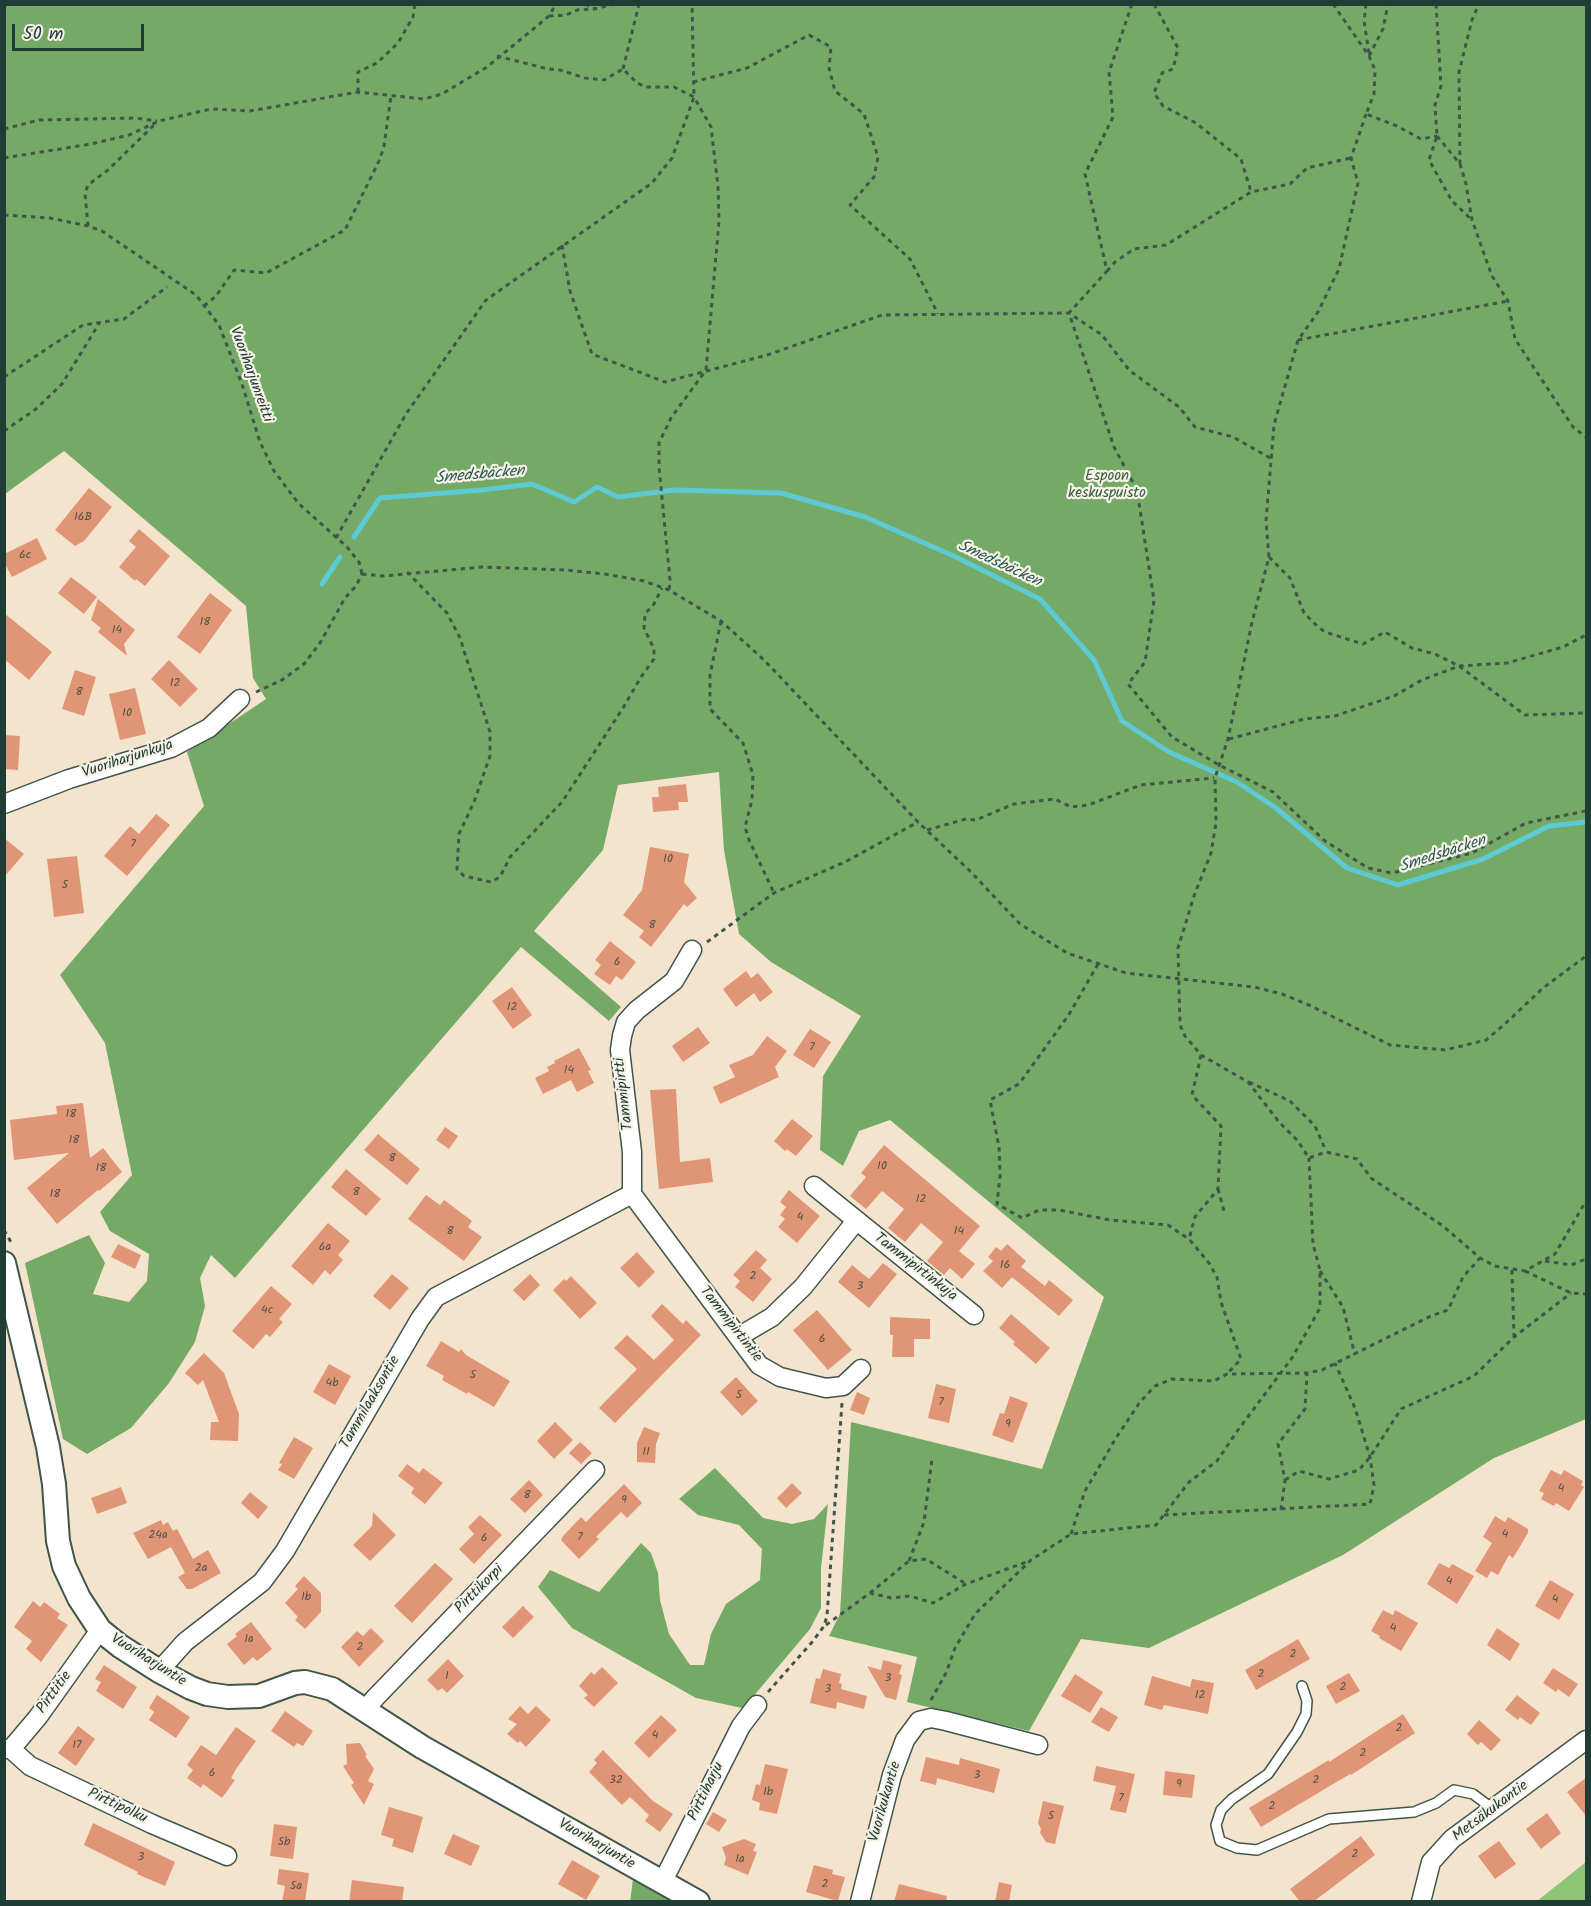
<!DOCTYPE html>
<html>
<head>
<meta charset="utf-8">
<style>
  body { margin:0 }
  #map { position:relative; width:1591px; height:1906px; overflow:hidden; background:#f5e4cd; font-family:Kalam,sans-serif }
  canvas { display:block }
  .frame { position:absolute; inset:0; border:6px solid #1f3d34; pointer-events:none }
  .scale { position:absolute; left:12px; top:24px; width:132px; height:27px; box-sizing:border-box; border:3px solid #1f3d34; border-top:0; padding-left:8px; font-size:18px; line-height:21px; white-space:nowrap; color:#1f3d34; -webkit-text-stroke:4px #f7f3e8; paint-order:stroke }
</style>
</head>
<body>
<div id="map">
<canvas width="1591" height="1906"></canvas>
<div class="frame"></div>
<div class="scale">50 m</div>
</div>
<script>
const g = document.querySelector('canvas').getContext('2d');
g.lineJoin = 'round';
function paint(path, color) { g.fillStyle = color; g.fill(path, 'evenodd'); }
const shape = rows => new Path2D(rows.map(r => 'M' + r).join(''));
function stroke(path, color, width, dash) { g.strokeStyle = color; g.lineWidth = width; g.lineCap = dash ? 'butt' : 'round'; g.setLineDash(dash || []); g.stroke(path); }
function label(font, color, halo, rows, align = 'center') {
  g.font = font + ' Kalam,sans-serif'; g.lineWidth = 4.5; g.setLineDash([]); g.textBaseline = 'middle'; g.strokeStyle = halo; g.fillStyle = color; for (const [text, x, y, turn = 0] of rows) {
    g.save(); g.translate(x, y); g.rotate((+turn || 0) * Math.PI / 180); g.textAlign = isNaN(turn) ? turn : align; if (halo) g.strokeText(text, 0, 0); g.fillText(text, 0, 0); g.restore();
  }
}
paint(shape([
  [1586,1862,1586,1901,1537,1901]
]), '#90c475');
paint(shape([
  [5,5,1586,5,1586,1419,1494,1458,1343,1555,1149,1648,1081,1639,1029,1731,907,1702,917,1657,829,1636,840,1614,851,1422,1042,1469,1104,1297,890,1120,859,1131,843,1166,820,1150,823,1076,861,1016,771,962,739,934,724,850,719,772,618,785,603,850,534,931,621,1007,609,1021,521,947,235,1278,211,1255,200,1278,205,1306,195,1342,169,1383,131,1428,87,1454,63,1439,25,1263,89,1235,105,1263,93,1294,129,1302,147,1281,149,1254,110,1231,100,1212,132,1175,105,1043,60,975,204,806,187,752,266,699,253,678,246,606,64,451,5,494],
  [715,1468,763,1518,792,1524,814,1519,828,1504,821,1568,821,1608,810,1629,752,1698,742,1708,696,1698,572,1628,538,1587,550,1570,599,1592,641,1543,651,1553,658,1573,660,1600,669,1634,690,1665,704,1665,711,1634,726,1604,760,1580,762,1549,739,1525,698,1515,679,1499],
  [633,1879,683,1899,687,1902,630,1902]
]), '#74aa66');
stroke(shape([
  [354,537,380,498,482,490,532,484,574,502,597,487,618,497,674,490,781,493,865,517,956,557,1040,599,1094,660,1122,721,1169,752,1237,782,1276,808,1347,868,1398,885,1483,859,1549,826,1586,822],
  [322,584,340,557]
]), '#5dc9d3', 5);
paint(shape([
  [89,488,112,507,84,541,75,546,55,530],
  [139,529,170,556,145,586,136,579,135,581,119,567,136,547,129,541],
  [37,538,47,559,12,577,4,562,4,554],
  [71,577,97,597,84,614,58,593],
  [210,593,232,610,200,654,177,637],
  [98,599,135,630,124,644,127,656,98,632,101,628,91,620],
  [4,613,52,652,29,680,4,659],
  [169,660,198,689,180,707,151,679],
  [75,670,96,677,84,716,62,709],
  [135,688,146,734,120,740,109,694],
  [4,735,20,736,18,770,4,769],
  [686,784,688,802,678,802,679,810,653,812,652,797,659,797,658,787],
  [156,814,170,825,127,876,104,856,130,826,139,834],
  [4,838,24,854,4,877],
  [650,847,689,854,684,882,697,898,687,907,684,904,651,947,639,937,644,931,623,915,642,890],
  [77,856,84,913,54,917,47,859],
  [610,941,636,962,622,980,616,976,610,985,594,974,601,965,595,960],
  [746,971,751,978,758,973,773,992,760,1002,754,993,736,1007,723,989],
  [512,987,532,1015,513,1029,492,1001],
  [698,1027,710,1043,683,1062,672,1046],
  [810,1029,831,1042,814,1068,793,1055],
  [767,1036,787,1051,775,1067,779,1077,720,1104,713,1087,735,1077,729,1065,753,1055],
  [579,1048,591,1070,588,1071,594,1083,577,1092,571,1080,543,1094,535,1078,549,1071,547,1067,555,1063,554,1061],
  [676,1089,680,1162,710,1158,713,1182,659,1189,650,1090],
  [83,1103,90,1158,103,1148,122,1172,99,1191,98,1190,57,1224,27,1188,69,1153,14,1160,10,1120,57,1114,56,1106],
  [792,1119,813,1136,796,1156,787,1149,785,1151,774,1141],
  [445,1127,458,1136,449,1149,436,1140],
  [378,1134,420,1169,407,1185,364,1150],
  [884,1145,980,1226,959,1251,975,1264,962,1279,950,1268,944,1275,927,1261,943,1242,921,1223,905,1242,888,1228,904,1209,882,1191,866,1209,850,1196,866,1177,861,1173],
  [346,1169,381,1199,366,1216,331,1187],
  [789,1190,820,1216,797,1243,778,1227,785,1219,780,1215,786,1207,780,1202],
  [426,1195,440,1205,444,1200,472,1221,468,1227,482,1237,464,1261,408,1219],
  [328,1223,350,1241,338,1255,343,1260,330,1275,325,1270,313,1285,291,1266],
  [118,1244,141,1255,135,1269,111,1257],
  [1007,1244,1026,1261,1021,1267,1045,1286,1049,1280,1073,1300,1059,1316,1012,1277,1002,1288,983,1271,993,1261,988,1257,996,1247,1001,1251],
  [756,1250,767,1260,760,1268,772,1279,753,1302,735,1287,740,1281,733,1275],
  [637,1252,655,1272,639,1288,620,1268],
  [883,1263,897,1274,869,1308,838,1282,852,1265,869,1279],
  [392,1274,409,1288,390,1310,373,1296],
  [530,1274,540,1285,524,1301,513,1290],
  [571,1276,597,1303,580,1319,553,1290,564,1279,566,1281],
  [271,1286,292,1304,279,1319,283,1322,270,1337,266,1334,253,1349,232,1331],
  [662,1304,683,1324,686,1320,701,1335,615,1423,599,1408,637,1369,614,1348,627,1335,654,1360,674,1340,651,1316],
  [817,1310,852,1350,828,1370,793,1330],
  [1011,1314,1050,1348,1036,1364,1013,1344,1015,1342,999,1328],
  [890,1317,930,1319,930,1339,914,1339,914,1357,892,1357,893,1335,890,1335],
  [441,1341,459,1352,461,1349,466,1355,510,1381,494,1407,468,1392,467,1394,442,1380,444,1376,426,1366],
  [204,1353,224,1373,239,1414,238,1441,210,1440,211,1422,219,1422,203,1380,198,1385,185,1373],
  [329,1364,351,1376,335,1405,313,1392],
  [736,1377,758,1401,742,1416,720,1392],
  [936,1384,956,1389,949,1423,928,1418],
  [857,1392,870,1398,864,1415,850,1410],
  [1010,1396,1028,1403,1013,1443,992,1435,1000,1413,1004,1414],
  [555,1422,573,1440,554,1459,537,1441],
  [644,1427,660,1433,656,1444,655,1463,637,1462,637,1443],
  [294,1437,313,1448,294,1479,278,1470,282,1464,279,1463],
  [580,1442,592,1453,581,1464,569,1453],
  [407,1464,419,1473,423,1468,443,1483,425,1504,411,1493,414,1488,398,1476],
  [1551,1470,1561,1475,1564,1470,1583,1481,1581,1485,1584,1487,1569,1511,1556,1503,1554,1506,1541,1499,1544,1493,1539,1491],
  [529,1480,543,1495,525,1513,510,1499],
  [792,1483,802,1493,786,1508,777,1498],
  [624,1484,642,1503,627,1518,621,1512,596,1537,599,1539,579,1559,561,1540,563,1536,581,1517,586,1522],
  [121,1487,127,1503,97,1514,91,1498],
  [250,1492,268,1507,258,1519,241,1503],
  [373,1512,396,1535,370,1561,353,1545,372,1526],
  [480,1515,502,1535,474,1564,459,1549,474,1534,468,1527],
  [1495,1516,1505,1522,1508,1517,1528,1529,1528,1533,1513,1558,1509,1555,1498,1575,1491,1571,1487,1578,1475,1571,1492,1543,1483,1537],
  [161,1520,163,1525,168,1522,173,1531,177,1529,193,1559,208,1550,221,1573,192,1589,187,1589,178,1577,185,1573,171,1547,148,1559,133,1533],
  [435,1563,453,1579,412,1623,394,1606],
  [1439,1563,1449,1568,1452,1564,1474,1576,1457,1604,1427,1584],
  [304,1576,321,1593,321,1612,305,1629,295,1620,298,1617,285,1603,298,1589,295,1586],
  [1550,1580,1574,1594,1559,1620,1535,1606],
  [33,1601,40,1607,44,1602,60,1614,57,1618,68,1625,41,1662,26,1649,32,1641,14,1627],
  [523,1606,534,1617,513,1638,502,1627],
  [1383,1610,1393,1615,1395,1610,1418,1623,1401,1651,1379,1638,1380,1636,1371,1631],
  [251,1622,272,1649,257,1661,253,1657,244,1665,227,1644,237,1636,235,1634],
  [371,1628,384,1641,359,1667,341,1647,357,1631,363,1636],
  [1497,1628,1520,1644,1510,1661,1487,1645],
  [1298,1639,1310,1659,1256,1690,1245,1670],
  [448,1659,464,1676,447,1693,442,1688,438,1691,427,1680],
  [883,1660,902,1665,899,1674,902,1675,896,1700,885,1697,867,1666,881,1670],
  [104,1665,137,1687,123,1709,96,1691,101,1682,95,1679],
  [602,1667,618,1683,594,1707,584,1698,588,1695,579,1686,591,1672,594,1675],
  [1553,1668,1578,1684,1569,1697,1558,1689,1556,1692,1543,1683],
  [823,1669,841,1674,839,1683,842,1684,841,1689,867,1696,864,1709,837,1702,836,1709,810,1703,816,1678,820,1679],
  [1349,1673,1360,1691,1336,1704,1326,1686],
  [1075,1674,1103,1692,1090,1713,1061,1696],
  [1152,1676,1190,1687,1192,1679,1214,1683,1208,1714,1164,1705,1162,1710,1144,1705],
  [157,1695,190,1717,176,1738,149,1720,154,1712,149,1708],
  [1517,1695,1540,1713,1531,1725,1520,1717,1518,1720,1505,1710],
  [520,1706,528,1714,536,1706,551,1720,526,1747,520,1741,518,1743,507,1734,517,1724,508,1719],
  [1101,1707,1118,1717,1109,1732,1091,1722],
  [285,1711,313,1731,303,1746,297,1743,294,1747,271,1731],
  [1403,1714,1415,1733,1351,1775,1350,1774,1261,1827,1249,1808,1329,1760,1329,1762],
  [661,1715,677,1730,649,1758,634,1743],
  [1479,1720,1501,1740,1491,1751,1481,1742,1478,1745,1467,1734],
  [78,1726,95,1739,76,1766,58,1753],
  [236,1727,256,1741,236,1769,231,1778,235,1780,222,1798,203,1784,201,1788,187,1778,193,1770,187,1765,201,1745,216,1755],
  [360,1743,367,1755,365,1756,374,1769,368,1781,374,1784,364,1805,351,1785,354,1783,343,1766,347,1764,346,1744],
  [603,1750,653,1801,673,1814,660,1832,645,1821,649,1815,630,1797,622,1805,589,1772,597,1763,594,1760],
  [926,1757,959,1765,960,1758,1000,1769,994,1793,937,1778,936,1785,920,1781],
  [765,1764,788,1769,777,1814,759,1810,760,1803,752,1800,756,1784,760,1785],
  [1096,1766,1135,1774,1126,1813,1110,1810,1116,1786,1093,1781],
  [1165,1771,1195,1775,1192,1798,1163,1795],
  [1587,1777,1587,1817,1567,1792],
  [1043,1801,1064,1806,1055,1844,1046,1842,1040,1833,1041,1829,1038,1823],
  [389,1807,423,1817,413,1853,392,1846,394,1839,381,1835],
  [713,1812,727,1820,719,1832,706,1824],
  [1547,1813,1561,1833,1541,1849,1526,1829],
  [93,1823,175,1862,165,1886,137,1874,138,1872,84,1845],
  [274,1824,297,1827,293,1859,270,1856],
  [453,1834,480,1846,471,1866,444,1854],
  [1361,1836,1375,1855,1313,1902,1300,1902,1290,1889],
  [744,1839,756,1844,753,1851,757,1852,748,1875,724,1865,726,1858,722,1847],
  [1499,1841,1516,1864,1495,1879,1478,1856],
  [572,1860,600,1876,586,1900,558,1884],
  [814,1865,833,1870,832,1874,845,1877,838,1901,806,1892],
  [279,1869,309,1873,305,1902,282,1902,285,1886,277,1884],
  [352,1880,404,1887,402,1902,349,1902],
  [999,1882,1012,1885,1009,1902,995,1902],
  [899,1884,947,1896,946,1902,894,1902]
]), '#e19577');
const service = shape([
  [1302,1686,1307,1701,1306,1714,1297,1732,1268,1774,1232,1799,1221,1810,1216,1825,1220,1841,1237,1848,1257,1850,1329,1819,1414,1812,1436,1803,1454,1790,1473,1794,1493,1809]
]);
const minor = shape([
  [4,804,69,779,171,748,209,728,240,699],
  [814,1186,974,1315],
  [632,1194,759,1365,780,1377,826,1388,843,1386,861,1369],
  [632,1194,632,1152,620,1050,622,1036,626,1022,637,1010,674,981,692,950],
  [738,1337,772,1317,803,1287,856,1221],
  [159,1671,185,1642,262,1582,285,1551,420,1319,436,1297,632,1194],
  [366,1709,375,1698,595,1470],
  [4,1749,11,1749,38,1717,100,1630],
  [11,1749,30,1766,152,1824,227,1856],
  [662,1883,741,1726,757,1705],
  [860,1902,892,1775,905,1740,919,1721,931,1718,946,1721,1038,1745],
  [1421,1902,1431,1862,1452,1839,1586,1740]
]);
const tertiary = shape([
  [4,1263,48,1447,54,1484,58,1541,64,1566,79,1598,100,1630,120,1646,159,1671,191,1688,207,1694,228,1697,259,1696,295,1683,305,1682,332,1689,422,1747,698,1902]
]);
stroke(service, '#3f564b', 12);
stroke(minor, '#3f564b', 21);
stroke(tertiary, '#3f564b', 26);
stroke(shape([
  [585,4,595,9,614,4],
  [1132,4,1109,72,1113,117,1085,174,1107,271,1069,313,1114,447,1137,490,1154,600,1145,662,1128,684,1172,737,1219,765,1273,792,1325,841,1368,868,1392,873,1472,853,1526,823,1586,811],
  [1154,4,1178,48,1173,69,1162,73,1154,93,1163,106,1196,123,1241,159,1251,192],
  [1333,4,1369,56,1375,70,1374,94,1366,114,1397,126,1421,139,1437,136],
  [1366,4,1364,21,1369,53],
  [1436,4,1441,86,1435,105,1437,136,1429,160,1452,201,1472,220],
  [549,16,566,15,577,10,595,9],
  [497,56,548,69,560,70,585,78,604,80,623,69,637,83,646,87,674,87,694,97,711,127,718,186,719,221,706,370,671,418,659,443,659,467,670,580,669,590],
  [1369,56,1383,29,1388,4],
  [623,69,639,4],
  [693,82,747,68,809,35,831,47,829,68,835,91,864,114,878,157,874,177,850,205,910,259,938,314],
  [358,92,358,72,377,63,398,43,413,17,415,4],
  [1366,114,1351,158,1358,183,1339,269,1318,312,1298,340,1274,425,1266,521,1269,557,1252,622,1228,739,1215,778,1216,823,1211,853,1194,896,1178,948,1180,1025,1185,1036,1201,1055,1248,1082,1279,1122,1297,1140,1309,1158,1326,1152,1357,1159,1371,1178,1443,1226,1480,1258,1495,1266,1525,1271,1555,1254,1586,1201],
  [4,129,39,120,135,118,157,121],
  [1437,136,1460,164,1466,184,1472,220,1492,276,1508,301,1515,339,1573,427,1586,437],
  [4,158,91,144,129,135,159,121,211,109,250,111,358,92,424,99,442,94,487,67,549,16,556,4],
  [1460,164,1459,72,1472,20,1479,4],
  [4,215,50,218,88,226,102,231,196,295,219,325,242,384,260,442,274,471,299,504,347,547,359,562,362,574],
  [88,226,85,193,88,185,108,170,155,124],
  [562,245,570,291,592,354,665,382,767,355,882,315,1069,313,1102,335,1129,370,1179,407,1195,427,1233,437,1272,459],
  [1107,271,1115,262,1134,249,1166,245,1251,192,1290,184,1307,168,1351,158],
  [204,306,216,296,234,270,266,273,345,230,380,159,384,146,391,96],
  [1298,340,1508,301],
  [4,377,83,325,124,319,167,287],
  [4,431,36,409,62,384,100,322],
  [336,538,406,414,486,300,652,183,672,158,694,97,692,4],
  [1269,557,1290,578,1304,613,1317,626,1325,632,1363,644,1385,632,1412,648,1435,654,1459,666,1525,715,1586,713],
  [407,572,447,613,460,638,490,732,490,756,474,802,459,834,457,869,464,876,491,882,500,877,510,857,562,802,623,708,641,677,654,659,654,649,644,628,645,614,654,604,662,588],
  [362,574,383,576,482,567,565,570,605,574,644,581,669,590,721,621,764,660,918,822,969,870,1020,924,1067,953,1126,973,1254,987,1282,994,1309,1005,1390,1045,1445,1050,1486,1040,1506,1023,1543,988,1586,956],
  [721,621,710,675,710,709,743,743,753,775,752,800,745,827,749,840,774,893],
  [256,692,282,680,304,664,320,643,345,598,356,586,362,574],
  [1229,739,1304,719,1335,716,1394,696,1422,680,1459,666,1507,663,1563,647,1586,635],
  [927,830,966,819,976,820,1014,804,1055,799,1071,807,1088,805,1141,785,1214,778],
  [707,942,774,893,847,861,918,822],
  [1098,964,1068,1016,1019,1084,990,1100,999,1147,1000,1176,997,1204,1022,1218,1039,1210,1059,1210,1110,1220,1168,1225,1189,1239],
  [1201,1055,1192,1095,1221,1126,1218,1189,1195,1217,1189,1239,1209,1263,1217,1277,1221,1302,1241,1359,1227,1374],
  [1249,1082,1290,1101,1315,1126,1326,1151],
  [1218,1189,1224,1211],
  [4,1230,12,1244],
  [1545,1261,1571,1265,1586,1259],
  [1512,1270,1514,1337],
  [1320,1271,1343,1307,1355,1355],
  [1525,1271,1571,1293,1586,1294],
  [1285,1480,1299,1471,1329,1479,1359,1470,1370,1457,1401,1409,1474,1376,1514,1337,1571,1293],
  [1281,1510,1285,1480,1278,1444,1305,1409,1307,1373],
  [1164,1515,1370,1504,1374,1485,1370,1457,1355,1408,1335,1363],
  [1071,1534,1085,1491,1116,1438,1140,1402,1155,1386,1172,1379,1214,1381,1227,1374,1307,1373,1322,1370,1431,1316,1448,1310,1463,1277,1480,1258],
  [909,1561,924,1522,932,1459],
  [870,1593,909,1561,926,1559,966,1584],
  [826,1625,870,1593,891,1598,910,1596,933,1603,966,1584,1029,1561],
  [768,1692,813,1641,824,1626,827,1616,842,1403],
  [931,1700,946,1673,955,1648,975,1614,1031,1560,1071,1534,1156,1525,1189,1482,1217,1461,1238,1430,1292,1358,1320,1308,1320,1270,1313,1244,1309,1158]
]), '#3f564b', 3, [4.5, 4.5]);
stroke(service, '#fff', 9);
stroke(minor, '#fff', 18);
stroke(tertiary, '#fff', 22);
label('12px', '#505345', null, [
  ["16B",83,518],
  ["6c",25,556],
  ["18",205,623],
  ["14",117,631],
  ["12",175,684],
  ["8",79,693],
  ["10",127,714],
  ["7",133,845],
  ["10",668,860],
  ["5",65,886],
  ["8",652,926],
  ["6",617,963],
  ["12",512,1008],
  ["7",812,1048],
  ["14",569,1071],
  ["18",71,1115],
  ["18",74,1141],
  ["8",392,1159],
  ["10",882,1167],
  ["18",101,1169],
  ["8",356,1193],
  ["18",55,1195],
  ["12",921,1200],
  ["4",800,1218],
  ["8",450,1232],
  ["14",959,1232],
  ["6a",325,1248],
  ["16",1005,1266],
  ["2",753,1277],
  ["3",860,1287],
  ["4c",267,1311],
  ["6",822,1340],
  ["5",473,1376],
  ["4b",332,1384],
  ["5",739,1396],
  ["7",941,1403],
  ["9",1008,1425],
  ["11",646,1453],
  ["4",1561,1489],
  ["8",527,1496],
  ["9",624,1501],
  ["4",1505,1535],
  ["24a",158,1536],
  ["7",580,1538],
  ["6",484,1539],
  ["2a",201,1569],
  ["4",1449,1582],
  ["1b",306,1598],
  ["4",1555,1600],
  ["4",1393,1629],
  ["1a",249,1640],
  ["2",360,1648],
  ["2",1293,1655],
  ["2",1261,1675],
  ["1",447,1677],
  ["3",888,1679],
  ["2",1343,1688],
  ["3",828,1690],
  ["12",1200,1696],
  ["2",1399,1729],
  ["4",655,1736],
  ["17",77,1746],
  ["2",1363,1754],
  ["6",212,1774],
  ["3",977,1776],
  ["32",616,1781],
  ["2",1316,1781],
  ["9",1179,1785],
  ["1b",768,1793],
  ["7",1121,1799],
  ["2",1272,1807],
  ["5",1051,1817],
  ["5b",284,1843],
  ["2",1355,1855],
  ["3",141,1858],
  ["1a",740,1860],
  ["2",825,1885],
  ["5a",296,1887]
]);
label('15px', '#1f3d34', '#f7f3e8', [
  ["Vuoriharjunreitti",250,375,70],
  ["Vuoriharjunkuja",128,760,-18],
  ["Tammipirtti",625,1094,-97],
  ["Tammipirtinkuja",915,1268,38],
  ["Tammipirtintie",730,1325,52],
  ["Tammilaaksontie",371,1403,-60],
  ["Pirttikorpi",480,1590,-45],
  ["Vuoriharjuntie",148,1661,32],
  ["Pirttitie",55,1693,-54],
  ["Pirttiharju",707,1792,-64],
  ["Vuorikukantie",886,1802,-74],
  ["Pirttipolku",117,1807,25],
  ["Metsäkukantie",1491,1812,-37],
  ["Vuoriharjuntie",596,1845,30]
]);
label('15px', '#3b5f44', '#f7f3e8', [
  ["Espoon",1107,477],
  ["keskuspuisto",1107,494]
]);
label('italic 16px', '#2b5954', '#f7f3e8', [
  ["Smedsbäcken",480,476,-5],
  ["Smedsbäcken",999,565,25],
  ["Smedsbäcken",1443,855,-18]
]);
</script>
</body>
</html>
